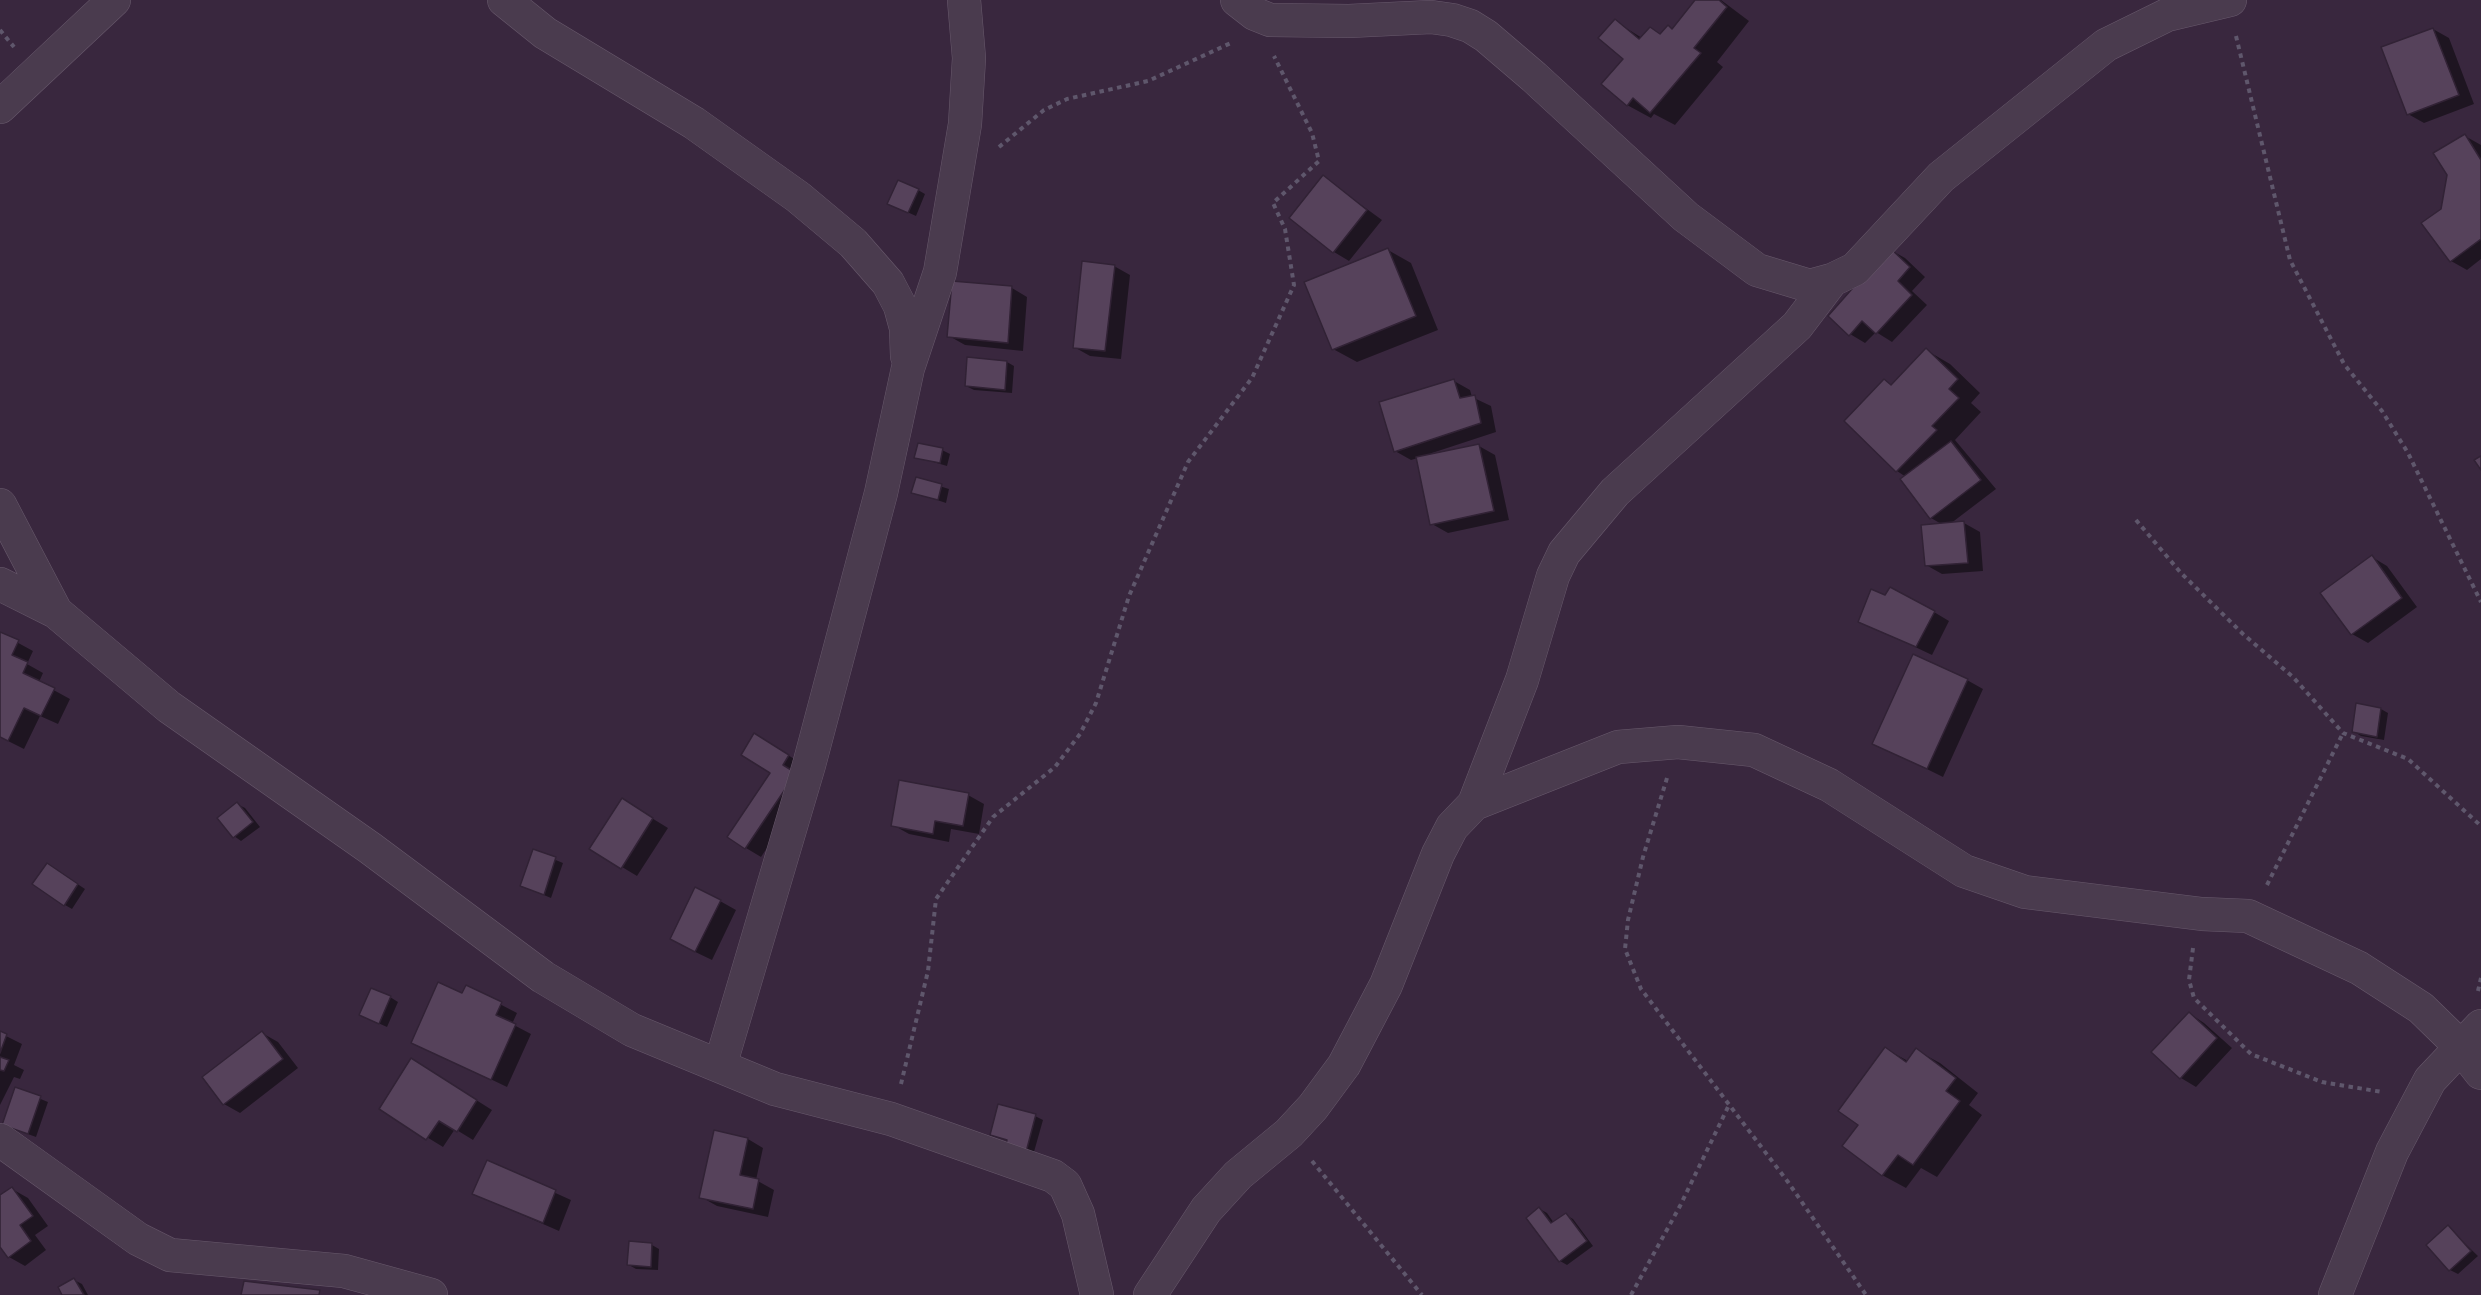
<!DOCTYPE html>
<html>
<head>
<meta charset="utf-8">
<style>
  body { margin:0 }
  canvas { display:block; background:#39273e }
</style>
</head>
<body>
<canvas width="2481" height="1295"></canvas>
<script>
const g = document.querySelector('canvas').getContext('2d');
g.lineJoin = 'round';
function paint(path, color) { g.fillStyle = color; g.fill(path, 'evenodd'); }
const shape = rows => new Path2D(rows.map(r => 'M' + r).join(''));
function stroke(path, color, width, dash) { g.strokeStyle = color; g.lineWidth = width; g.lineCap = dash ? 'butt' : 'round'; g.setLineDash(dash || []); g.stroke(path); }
paint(shape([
  [1697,0,1721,0,1749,21,1717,62,1723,67,1675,125,1654,114,1651,118,1627,105,1625,59,1615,21,1642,38,1661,35,1673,30],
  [2433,29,2449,38,2474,104,2424,123,2408,114],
  [2465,136,2481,145,2481,259,2467,270,2451,261,2443,210],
  [1323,177,1382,220,1349,261,1334,252],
  [918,190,925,194,916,216,896,207],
  [1889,249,1905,258,1925,277,1912,291,1927,305,1892,342,1876,332,1865,343,1850,334],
  [1388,250,1411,263,1438,330,1357,362,1333,349],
  [1114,266,1130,275,1121,359,1090,356,1074,347],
  [1012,288,1027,297,1023,351,965,345,949,336],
  [1926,350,1950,364,1980,393,1971,403,1981,412,1955,440,1996,489,1950,524,1964,523,1980,532,1983,571,1942,574,1926,565,1943,525,1931,518,1906,477,1897,471,1846,421,1884,381,1893,386],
  [969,359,1007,362,1014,366,1012,393,974,390,966,386],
  [1454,381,1470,390,1472,397,1491,406,1496,432,1432,453,1433,455,1479,446,1495,455,1509,520,1448,533,1432,524,1418,458,1411,460,1395,451],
  [942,450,950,454,947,466,916,457],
  [917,479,949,489,946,503,913,492],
  [2372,557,2387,566,2417,607,2368,643,2352,634],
  [1934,612,1949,621,1932,655,1860,621],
  [0,633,33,651,27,664,43,673,39,682,70,699,58,724,40,716,24,749,0,737],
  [1967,680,1983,689,1943,777,1874,743],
  [2381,709,2388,713,2384,740,2361,736,2353,731],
  [770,744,804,765,810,783,761,857,746,848,772,773],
  [968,795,984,804,979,834,951,829,949,842,909,834,893,825],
  [237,804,245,808,260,827,241,841,234,836],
  [637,809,668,828,637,876,622,867],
  [534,851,563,863,551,898,522,886],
  [55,869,85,889,72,909,65,905],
  [720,901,736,910,712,960,687,948],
  [467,987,517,1013,512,1024,531,1034,507,1087,413,1042,463,995],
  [390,997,398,1002,387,1027,369,1019],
  [2189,1013,2204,1023,2232,1048,2196,1087,2181,1078],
  [0,1033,22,1044,14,1065,24,1070,20,1079,14,1077,0,1105],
  [262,1033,278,1042,298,1068,240,1113,224,1104,204,1078],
  [1886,1049,1908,1061,1916,1050,1940,1063,1978,1093,1969,1105,1982,1115,1937,1177,1921,1168,1906,1188,1882,1175,1860,1124],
  [427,1069,492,1110,473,1140,455,1129,443,1147,381,1109],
  [16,1089,48,1102,36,1137,11,1128],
  [1035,1116,1043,1120,1032,1159,1008,1141,992,1135],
  [748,1139,763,1148,756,1180,774,1190,768,1217,717,1206,701,1197],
  [487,1162,571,1200,559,1231,474,1194],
  [12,1189,28,1198,48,1226,35,1235,46,1250,25,1266,9,1257,0,1244,0,1197],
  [1540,1209,1547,1213,1554,1223,1566,1215,1573,1219,1593,1246,1567,1265,1560,1261],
  [2448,1227,2478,1256,2458,1274,2450,1270],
  [631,1243,652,1245,659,1249,658,1270,636,1269,629,1265],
  [74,1280,82,1284,88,1295,64,1295]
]), '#0007');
const building = shape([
  [1695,0,1719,0,1727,7,1694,48,1701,53,1650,113,1633,98,1627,106,1601,84,1623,59,1598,38,1615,19,1639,39,1650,27,1660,34,1668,25,1672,29,1695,0],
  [2433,28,2459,95,2407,115,2381,47,2433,28],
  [2465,134,2481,160,2481,239,2450,262,2421,223,2441,209,2447,175,2433,153,2465,134],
  [1323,175,1367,210,1333,253,1289,218,1323,175],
  [898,180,919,189,908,213,887,204,898,180],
  [1889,247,1910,267,1898,281,1912,295,1876,334,1862,321,1849,336,1828,316,1889,247],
  [1388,248,1416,316,1332,350,1304,282,1388,248],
  [1082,261,1115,265,1105,351,1073,348,1082,261],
  [952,281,1012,286,1008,343,947,337,952,281],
  [1926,348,1958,379,1949,389,1959,398,1932,426,1937,430,1896,472,1844,421,1884,379,1891,385,1926,348],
  [967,357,1007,361,1005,390,965,386,967,357],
  [1454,379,1460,398,1475,395,1481,423,1394,452,1379,402,1454,379],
  [1951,441,1981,480,1930,519,1900,479,1951,441],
  [918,443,943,448,940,463,914,458,918,443],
  [1479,444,1494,511,1430,525,1416,457,1479,444],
  [2481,456,2481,470,2474,460,2481,456],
  [916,477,942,484,938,500,911,493,916,477],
  [1964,521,1968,563,1925,566,1921,525,1964,521],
  [2372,555,2402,598,2351,635,2320,593,2372,555],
  [1890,587,1935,611,1916,647,1858,622,1871,589,1885,595,1890,587],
  [0,632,19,640,12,655,28,662,23,673,55,688,41,716,24,708,8,741,0,737,0,632],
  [1913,654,1968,679,1927,769,1872,744,1913,654],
  [2356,703,2381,708,2377,737,2352,732,2356,703],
  [754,733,789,755,783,765,796,773,745,849,727,837,770,773,741,755,754,733],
  [899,780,969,793,963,826,935,821,933,834,891,826,899,780],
  [622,798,653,818,621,869,589,849,622,798],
  [237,802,253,822,233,838,217,818,237,802],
  [533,849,556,857,544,895,520,886,533,849],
  [47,863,78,884,64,906,32,884,47,863],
  [695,887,721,900,695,952,670,939,695,887],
  [438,982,462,993,466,985,502,1002,496,1015,516,1024,491,1080,411,1043,438,982],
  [371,988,391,996,379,1024,359,1015,371,988],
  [2189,1012,2217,1038,2180,1079,2151,1052,2189,1012],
  [0,1031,7,1034,0,1053,0,1031],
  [262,1031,283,1059,223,1105,202,1077,262,1031],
  [1885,1047,1906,1062,1916,1048,1956,1078,1946,1091,1960,1101,1913,1165,1898,1155,1882,1176,1842,1146,1858,1125,1838,1111,1885,1047],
  [0,1057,9,1060,4,1071,0,1070,0,1057],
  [411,1058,477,1100,457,1132,439,1121,426,1140,379,1109,411,1058],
  [15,1087,41,1096,28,1134,2,1125,15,1087],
  [998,1104,1036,1114,1025,1156,1004,1150,1007,1140,990,1135,998,1104],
  [714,1130,748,1138,740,1175,759,1179,753,1209,699,1198,714,1130],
  [487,1160,556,1190,543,1223,472,1194,487,1160],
  [12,1187,33,1216,20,1225,31,1241,8,1258,0,1247,0,1195,12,1187],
  [1539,1207,1551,1223,1566,1213,1587,1241,1559,1262,1526,1218,1539,1207],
  [2448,1225,2471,1251,2449,1271,2426,1245,2448,1225],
  [629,1241,652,1243,651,1267,627,1265,629,1241],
  [74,1278,84,1295,62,1295,58,1287,74,1278],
  [244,1281,320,1290,319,1295,241,1295,244,1281]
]);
paint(building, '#56425b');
stroke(building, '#312235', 1.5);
const street = shape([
  [504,0,545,33,694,123,798,197,853,243,888,283,900,306,906,328,907,356],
  [1237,0,1255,14,1270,20,1349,21,1431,17,1452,20,1470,26,1486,36,1534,77,1686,217,1757,270,1810,286,1832,280,1855,269,1941,177,2106,45,2167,15,2230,0],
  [0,107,114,0],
  [0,505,56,612],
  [0,584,56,612,169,707,370,848,543,977,632,1030,775,1089,891,1119,1053,1176,1065,1185,1078,1214,1097,1295],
  [1474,804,1522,680,1553,576,1564,553,1615,492,1797,326,1832,280],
  [720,1066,809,765,881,493,908,368,940,272,965,124,969,58,964,0],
  [0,1140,138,1239,170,1255,344,1271,431,1295],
  [1150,1295,1206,1210,1238,1175,1289,1133,1313,1107,1344,1065,1386,985,1438,854,1452,827,1474,804,1618,747,1678,742,1754,750,1829,785,1964,871,2025,892,2202,914,2248,916,2359,968,2421,1008,2460,1046,2481,1073],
  [2335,1295,2392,1152,2430,1080,2481,1026]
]);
stroke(street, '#68596c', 34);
stroke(shape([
  [0,30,14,47],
  [2236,36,2290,260,2344,364,2382,411,2408,453,2481,602],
  [999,147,1044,110,1067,99,1148,81,1233,42],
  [2136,520,2181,573,2243,634,2293,677,2343,733,2408,759,2481,826],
  [1667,778,1643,857,1628,920,1625,949,1641,989,1788,1182,1866,1295],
  [2267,885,2343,733],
  [2193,948,2189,980,2194,998,2251,1054,2322,1082,2382,1092],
  [2478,991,2481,978],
  [901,1084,928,971,936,899,993,817,1055,767,1080,734,1096,703,1129,596,1188,462,1252,378,1294,285,1285,229,1273,203,1319,161,1312,133,1274,56],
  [1312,1161,1422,1295],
  [1631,1295,1680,1206,1729,1105]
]), '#5f576c', 4, [4.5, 4.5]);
stroke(street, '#4a3b4e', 33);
</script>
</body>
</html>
